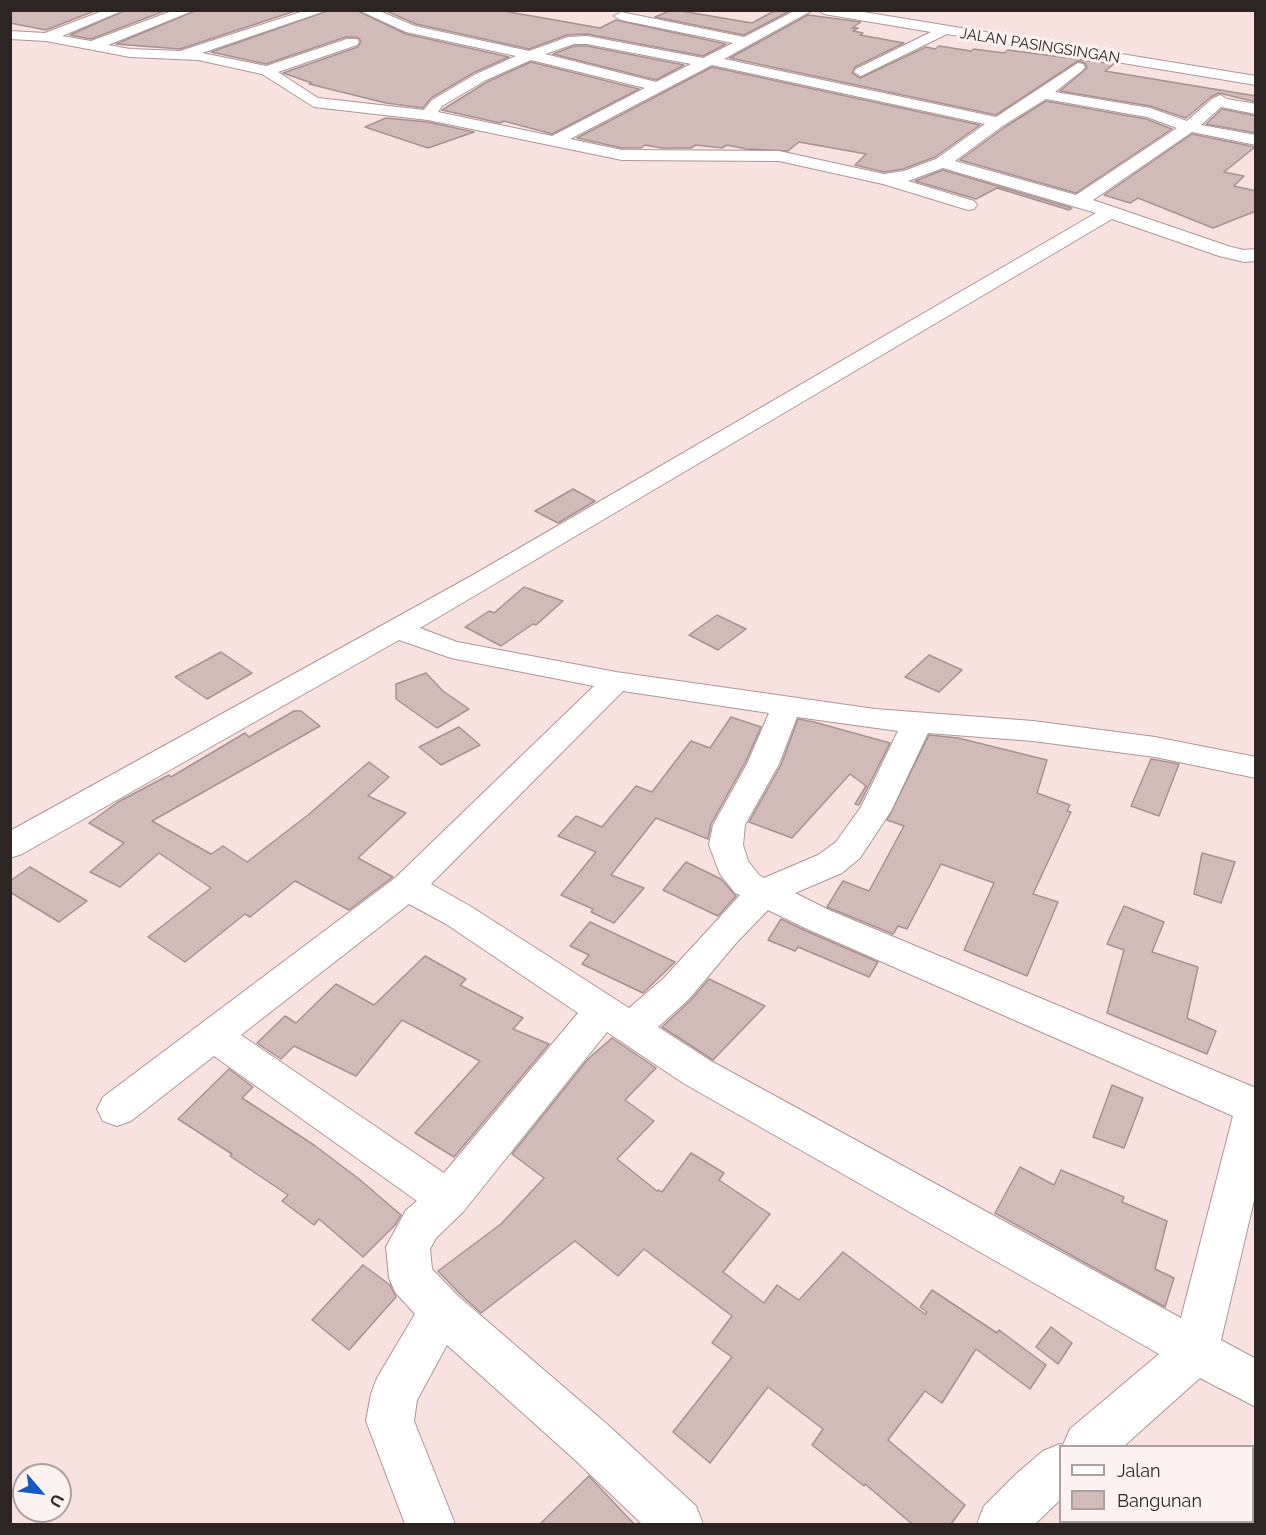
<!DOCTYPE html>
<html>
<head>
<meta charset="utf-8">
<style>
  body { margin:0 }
  #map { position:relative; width:1266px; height:1535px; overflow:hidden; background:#f9e1df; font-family:Raleway,sans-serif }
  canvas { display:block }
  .frame { position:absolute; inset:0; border:12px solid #2d2424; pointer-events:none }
  .legend { position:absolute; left:1059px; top:1445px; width:195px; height:78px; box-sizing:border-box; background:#fcf2f1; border:2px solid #a9a09f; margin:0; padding:8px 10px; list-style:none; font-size:18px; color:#2d2424 }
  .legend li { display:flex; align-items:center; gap:12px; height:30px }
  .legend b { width:30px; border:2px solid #a9a09f }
  .north { position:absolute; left:12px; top:1463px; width:60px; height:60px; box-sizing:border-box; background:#fcf2f1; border:2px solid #a9a09f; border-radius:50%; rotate:118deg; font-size:16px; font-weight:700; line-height:24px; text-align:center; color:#2d2424 }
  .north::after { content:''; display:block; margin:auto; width:21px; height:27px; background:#1359c3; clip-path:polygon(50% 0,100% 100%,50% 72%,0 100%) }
</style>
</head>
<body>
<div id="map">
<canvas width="1266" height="1535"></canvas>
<div class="frame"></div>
<ul class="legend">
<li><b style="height:8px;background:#fff"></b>Jalan</li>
<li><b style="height:16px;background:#d2bab9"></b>Bangunan</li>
</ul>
<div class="north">U</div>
</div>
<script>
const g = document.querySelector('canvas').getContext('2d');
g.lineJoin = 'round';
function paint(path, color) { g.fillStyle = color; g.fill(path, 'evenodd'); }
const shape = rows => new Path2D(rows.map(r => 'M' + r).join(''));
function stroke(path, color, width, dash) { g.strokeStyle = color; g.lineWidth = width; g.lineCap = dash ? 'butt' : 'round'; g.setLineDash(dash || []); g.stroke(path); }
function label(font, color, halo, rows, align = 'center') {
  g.font = font + ' Raleway,sans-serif'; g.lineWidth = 6; g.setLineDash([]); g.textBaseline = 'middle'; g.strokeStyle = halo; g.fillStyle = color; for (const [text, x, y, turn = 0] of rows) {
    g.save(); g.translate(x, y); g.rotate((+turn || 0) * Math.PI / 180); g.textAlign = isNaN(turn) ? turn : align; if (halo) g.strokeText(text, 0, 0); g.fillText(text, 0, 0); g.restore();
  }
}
const building = shape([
  [10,10,97,10,46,30,10,23,10,10],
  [126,10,167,10,91,39,70,35,126,10],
  [197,10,298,10,180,49,116,44,197,10],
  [330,10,356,10,406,34,509,57,475,72,431,98,423,108,386,103,309,84,312,83,283,73,358,47,361,41,357,37,346,37,266,64,211,52,330,10],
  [384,10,498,10,600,28,616,20,726,44,703,56,587,34,567,35,529,49,416,24,384,10],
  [776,10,788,12,744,35,655,17,669,11,681,11,752,23,776,10],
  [808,15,861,22,852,28,858,28,853,31,863,33,860,35,904,43,855,67,852,73,860,78,926,47,935,49,939,46,971,51,974,49,1004,53,1008,50,1114,64,1105,71,1256,96,1256,102,1219,93,1211,97,1186,118,1150,106,1060,91,1087,68,1085,63,1078,61,996,115,730,58,808,15],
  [574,46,587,46,684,65,656,80,553,54,574,46],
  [531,62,639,89,552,134,504,121,500,123,442,110,487,82,531,62],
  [712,67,980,125,935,157,903,169,884,172,855,165,866,154,799,142,788,151,746,149,727,145,722,148,696,145,691,148,662,148,645,145,641,148,622,148,577,138,712,67],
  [1046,101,1146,119,1172,129,1076,193,960,160,1005,127,1046,101],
  [1222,109,1256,116,1256,133,1206,124,1222,109],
  [386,118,428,122,474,132,428,148,365,127,386,118],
  [1192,134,1255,147,1224,172,1244,176,1234,186,1256,191,1256,211,1213,228,1138,198,1130,203,1104,195,1192,134],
  [943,170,1072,208,1069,210,997,188,976,199,915,181,943,170],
  [573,489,595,501,558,523,535,511,573,489],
  [524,587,563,601,536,625,533,624,501,646,465,627,489,611,494,613,524,587],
  [717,615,746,629,718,650,689,635,717,615],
  [221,652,252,673,207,699,175,677,221,652],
  [929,655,962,670,939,692,905,677,929,655],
  [426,673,443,691,469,709,437,728,396,699,396,684,426,673],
  [294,711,301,711,320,726,152,821,211,854,223,846,247,862,308,815,369,762,389,777,368,796,406,813,358,858,393,877,349,910,295,881,250,917,245,914,185,962,148,937,211,888,159,853,120,887,90,872,124,843,89,823,118,802,169,775,171,777,245,733,249,737,294,711],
  [731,717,761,727,745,763,711,824,708,839,656,818,611,875,644,888,614,923,591,912,593,909,561,895,596,852,558,836,576,816,602,827,636,786,652,792,691,741,710,748,731,717],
  [798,719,814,722,890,743,859,805,855,804,866,786,850,774,792,838,749,822,781,765,798,719],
  [459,727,480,745,441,765,419,747,459,727],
  [929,735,958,738,1047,760,1037,793,1070,805,1067,811,1071,812,1033,894,1058,902,1027,976,964,950,994,883,941,864,907,929,898,926,893,934,827,907,843,881,869,891,904,826,887,820,929,735],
  [1151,759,1179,764,1159,816,1131,806,1151,759],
  [1202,853,1235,862,1221,903,1194,894,1202,853],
  [686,862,721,879,736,896,718,916,663,890,686,862],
  [30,867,87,901,59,922,10,892,10,881,30,867],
  [1124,906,1164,922,1152,952,1198,967,1187,1018,1216,1031,1207,1054,1107,1013,1124,950,1107,944,1124,906],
  [781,919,804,930,878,962,869,977,798,947,795,951,768,940,781,919],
  [590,922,675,962,643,993,582,964,589,955,570,946,590,922],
  [425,956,466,979,460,985,523,1018,513,1029,549,1044,454,1157,415,1133,480,1061,402,1020,356,1076,294,1046,281,1059,257,1043,285,1016,296,1023,336,984,374,1005,425,956],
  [709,979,765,1006,713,1060,662,1027,691,1000,709,979],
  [612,1038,656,1068,625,1100,654,1121,617,1159,657,1191,659,1190,662,1192,691,1153,724,1173,719,1180,770,1214,723,1272,764,1303,777,1285,799,1300,843,1252,925,1314,927,1312,920,1307,932,1290,997,1333,999,1330,1046,1365,1030,1389,976,1349,942,1403,925,1391,888,1440,965,1505,951,1524,912,1524,865,1484,864,1486,812,1445,823,1429,768,1387,710,1463,673,1432,732,1357,712,1343,732,1316,644,1249,618,1276,575,1241,481,1313,460,1294,438,1271,501,1224,544,1178,512,1154,588,1059,612,1038],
  [229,1069,253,1087,242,1098,314,1145,359,1179,401,1215,395,1225,363,1257,319,1219,314,1225,282,1201,288,1195,230,1156,232,1154,178,1119,229,1069],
  [1112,1085,1143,1098,1124,1148,1093,1137,1112,1085],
  [1020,1167,1054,1185,1061,1170,1124,1197,1122,1202,1167,1221,1155,1269,1174,1278,1165,1307,995,1213,1020,1167],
  [363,1265,390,1285,396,1297,349,1350,312,1320,363,1265],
  [1051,1327,1072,1343,1058,1364,1036,1347,1051,1327],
  [589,1476,634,1524,540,1524,589,1476]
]);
paint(building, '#d2bab9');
stroke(building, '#a89190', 1.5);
const minor = shape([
  [105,10,124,10,62,36,91,41,175,10,195,10,108,45,130,49,180,51,307,10,328,10,202,53,266,66,347,39,357,39,359,42,357,45,278,72,318,98,424,110,432,100,476,74,516,56,406,32,358,10,377,10,415,26,529,51,568,37,587,36,703,58,733,43,621,20,614,16,621,12,744,37,796,10,813,10,724,59,996,117,1078,63,1083,64,1085,67,1083,70,1055,92,1150,108,1187,121,1212,99,1220,95,1227,99,1256,104,1256,114,1221,107,1201,125,1256,135,1256,145,1192,132,1093,200,1231,247,1244,250,1256,249,1256,261,1244,262,1219,256,1112,219,420,628,457,642,616,672,875,709,1033,721,1155,737,1256,757,1256,778,1155,757,1033,741,928,733,891,811,860,858,842,873,795,893,829,910,1256,1088,1256,1192,1221,1340,1256,1359,1256,1407,1200,1378,1124,1446,1060,1446,1060,1500,1035,1524,977,1524,984,1506,1016,1474,1043,1451,1060,1444,1063,1445,1070,1429,1159,1354,683,1083,607,1032,463,1212,436,1238,430,1249,432,1269,458,1296,608,1425,696,1506,703,1524,642,1524,574,1459,447,1345,417,1400,414,1421,455,1524,405,1524,366,1421,371,1394,377,1378,415,1314,395,1292,389,1278,386,1247,406,1210,417,1201,214,1056,131,1121,117,1126,103,1121,97,1109,103,1097,395,878,594,686,451,658,399,640,22,854,10,858,10,831,473,575,1096,213,943,168,908,181,974,201,977,205,974,209,968,210,883,184,779,161,622,160,428,120,314,107,262,74,198,60,130,57,46,41,10,39,10,31,45,33,105,10],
  [574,44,587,44,691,64,656,82,545,54,574,44],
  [531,60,645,88,552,136,438,112,442,106,486,80,531,60],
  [712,65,985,124,936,159,904,171,884,174,779,151,622,150,570,139,712,65],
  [1046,99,1147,117,1177,128,1076,195,955,161,1004,125,1046,99],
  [623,691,769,713,747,764,713,825,709,845,720,874,735,893,740,895,663,979,629,1008,470,906,431,884,623,691],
  [797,717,898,731,861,807,836,842,818,855,764,878,759,875,748,861,743,845,745,825,779,764,797,717],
  [409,904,446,924,578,1013,444,1173,241,1035,409,904],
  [768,910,805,928,1233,1116,1181,1318,711,1061,658,1027,689,999,737,942,768,910],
  [818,10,851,10,1256,76,1256,85,947,34,861,76,854,72,856,69,931,32,824,14,818,10]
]);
stroke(minor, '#ad9695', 2);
paint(minor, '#fff');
label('15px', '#2d2424', '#fcf2f1', [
  ["JALAN PASINGSINGAN",1040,46,9]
]);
</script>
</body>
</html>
